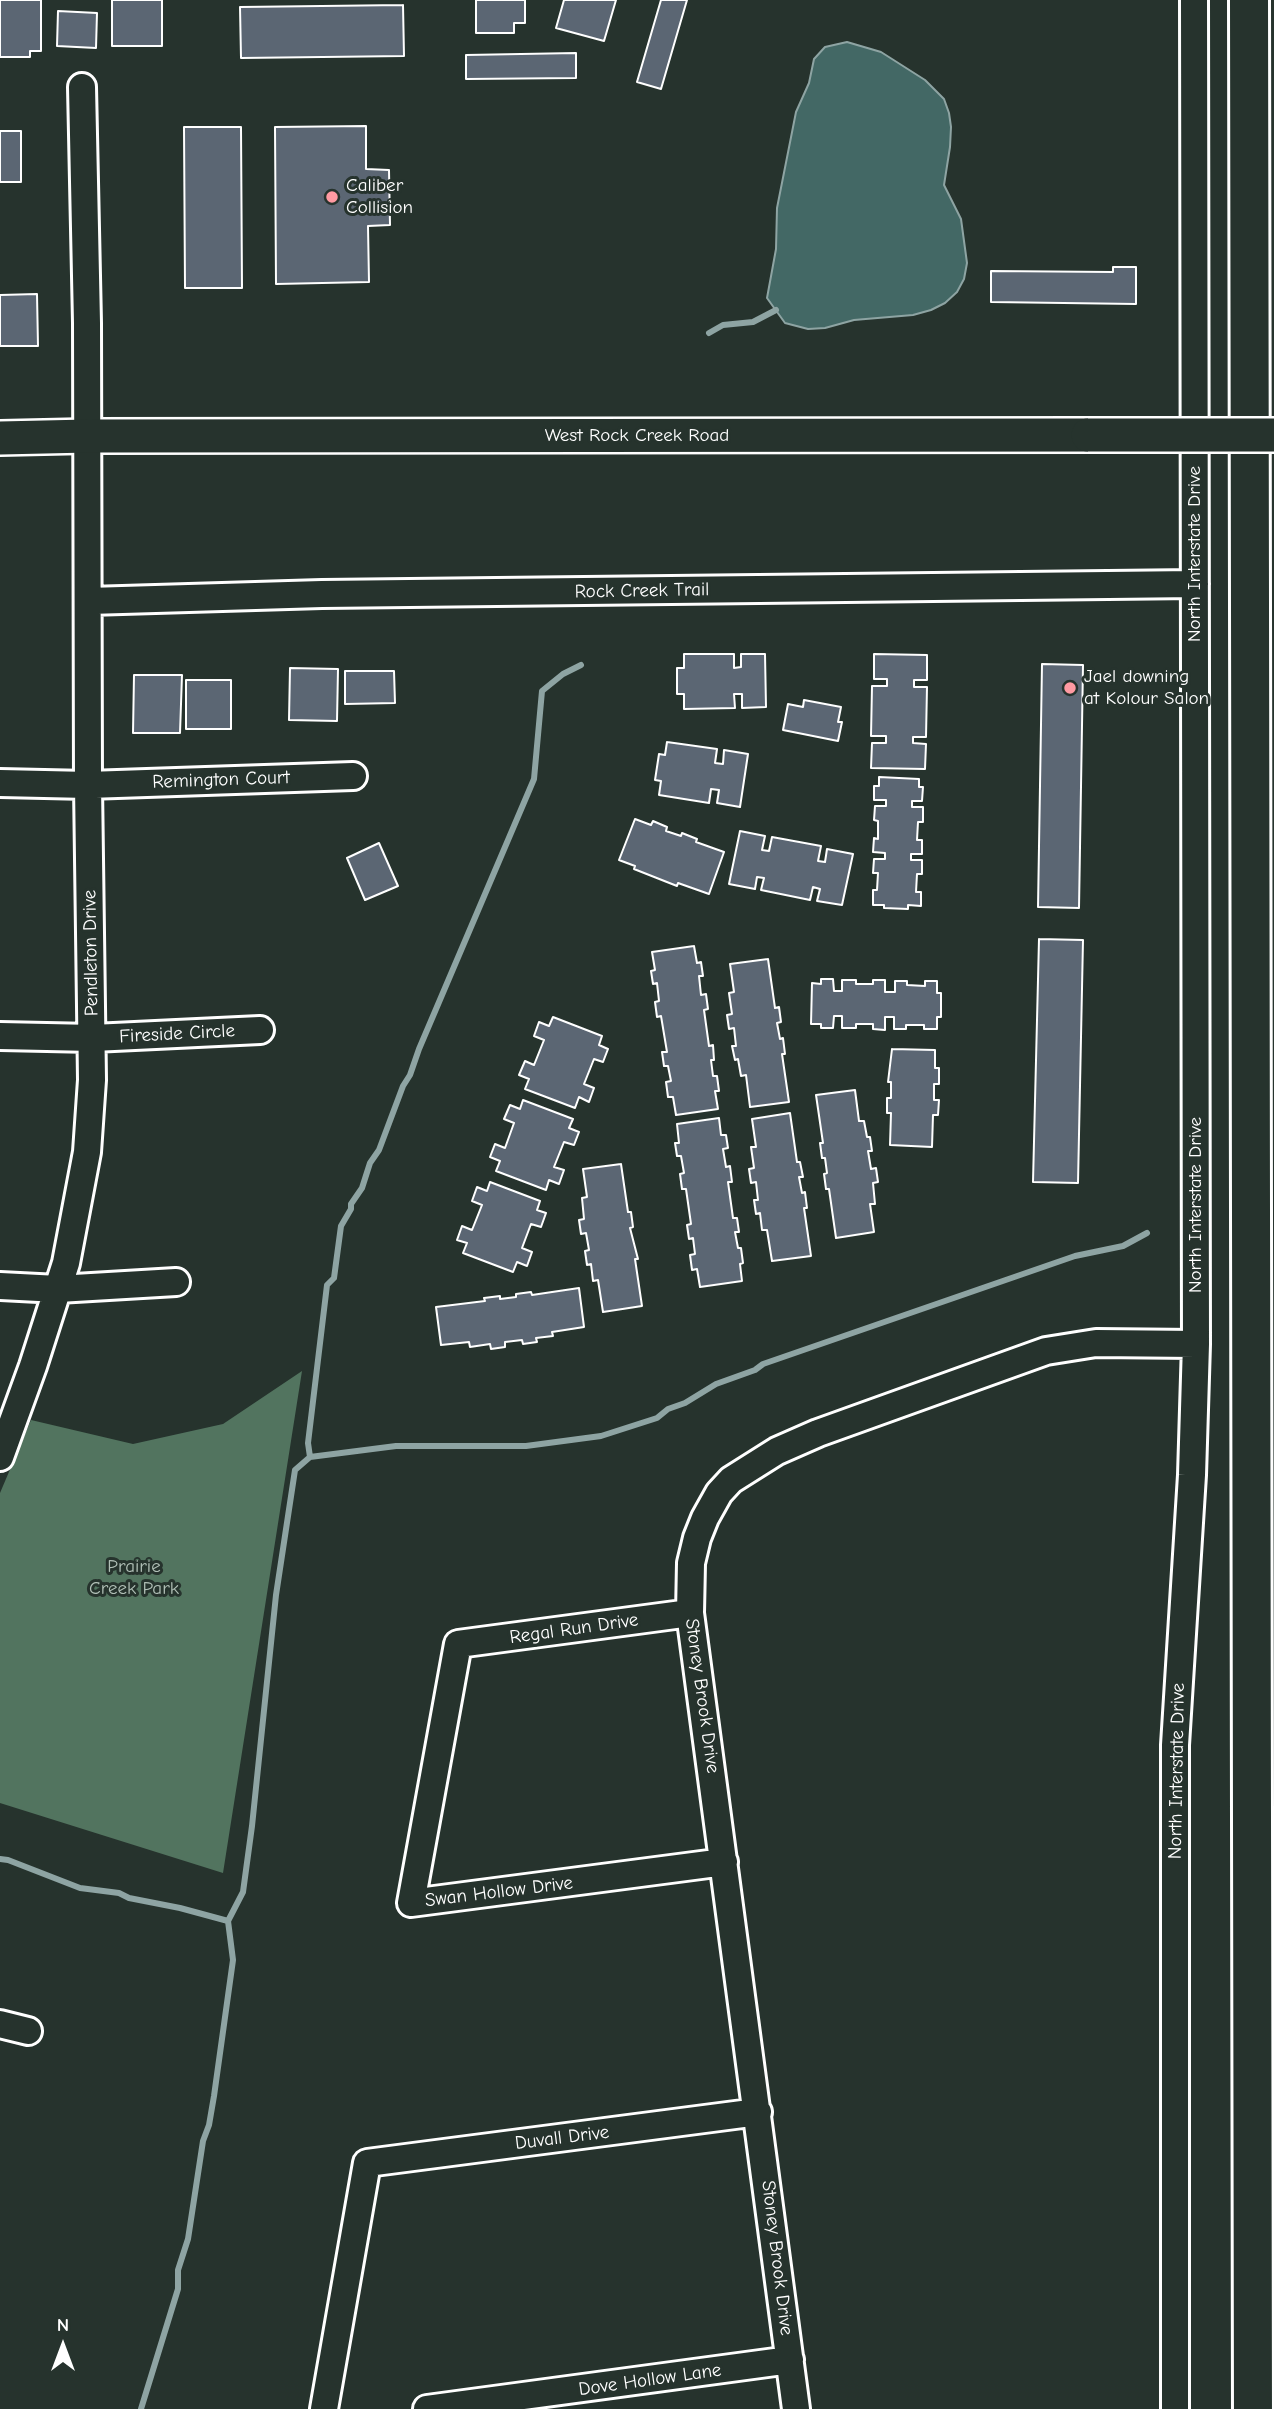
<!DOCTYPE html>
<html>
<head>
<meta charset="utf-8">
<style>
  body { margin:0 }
  #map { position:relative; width:1274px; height:2409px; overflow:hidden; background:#26332d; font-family:"Comic Neue",sans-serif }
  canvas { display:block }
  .north { position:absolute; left:28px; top:2311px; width:70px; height:70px; -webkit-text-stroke:5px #26332d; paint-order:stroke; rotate:0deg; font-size:19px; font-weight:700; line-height:28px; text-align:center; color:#fff }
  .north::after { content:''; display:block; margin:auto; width:24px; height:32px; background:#fff; clip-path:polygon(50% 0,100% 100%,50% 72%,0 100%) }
</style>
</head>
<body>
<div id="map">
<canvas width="1274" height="2409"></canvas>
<div class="north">N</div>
</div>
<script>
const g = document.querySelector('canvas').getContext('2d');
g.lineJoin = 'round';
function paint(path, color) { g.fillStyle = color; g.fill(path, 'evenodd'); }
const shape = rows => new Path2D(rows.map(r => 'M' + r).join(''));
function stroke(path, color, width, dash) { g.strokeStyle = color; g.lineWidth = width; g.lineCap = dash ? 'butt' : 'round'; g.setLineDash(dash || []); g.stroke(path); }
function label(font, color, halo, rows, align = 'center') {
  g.font = font + ' "Comic Neue",sans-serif'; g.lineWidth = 6; g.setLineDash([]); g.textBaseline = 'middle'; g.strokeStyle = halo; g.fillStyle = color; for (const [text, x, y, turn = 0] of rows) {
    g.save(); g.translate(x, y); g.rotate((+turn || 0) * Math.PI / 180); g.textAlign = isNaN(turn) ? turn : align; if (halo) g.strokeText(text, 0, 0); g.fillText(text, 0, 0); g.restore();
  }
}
paint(shape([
  [302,1371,223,1873,0,1803,0,1493,31,1420,133,1444,223,1424]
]), '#52745f');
const water = shape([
  [847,42,881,52,925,80,944,99,949,113,951,127,950,147,944,185,961,219,967,263,964,279,957,292,945,303,931,310,913,315,854,320,825,328,808,329,785,323,767,298,776,249,777,208,796,112,809,83,814,59,825,47,847,42]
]);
paint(water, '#436865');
stroke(water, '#8ea4a3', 2);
stroke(shape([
  [709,333,723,325,753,322,776,310],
  [310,1457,308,1443,327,1285,334,1278,341,1226,351,1209,351,1204,362,1188,370,1163,379,1150,403,1086,410,1075,419,1049,534,779,542,691,563,674,581,665],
  [0,1859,8,1860,80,1888,119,1893,129,1898,180,1908,228,1921],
  [141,2409,178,2289,178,2270,188,2239,203,2141,209,2125,214,2096,233,1960,228,1921,243,1892,252,1826,276,1595,295,1470,310,1457,396,1446,526,1446,601,1436,657,1418,668,1409,685,1403,716,1384,755,1370,763,1364,1075,1256,1123,1246,1147,1233]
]), '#8ea4a3', 6);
const building = shape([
  [0,0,41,0,41,51,30,51,30,57,0,57,0,0],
  [112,0,162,0,162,46,112,46,112,0],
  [476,0,525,0,525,23,514,23,514,33,476,33,476,0],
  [564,0,616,0,604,41,556,28,564,0],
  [661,0,687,0,661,89,637,82,661,0],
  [403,5,404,56,241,58,240,7,403,5],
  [58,11,97,13,96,48,57,46,58,11],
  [576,53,576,78,466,79,466,55,576,53],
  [366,126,366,169,389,170,390,225,368,226,369,282,276,284,275,127,366,126],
  [184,127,241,127,242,288,185,288,184,127],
  [0,131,21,131,21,182,0,182,0,131],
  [1113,267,1136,267,1136,304,991,302,991,271,1113,272,1113,267],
  [37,294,38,346,0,346,0,295,37,294],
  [684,654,734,654,734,668,741,667,741,654,765,654,766,707,742,708,742,694,734,694,735,708,684,709,684,694,677,694,677,668,684,668,684,654],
  [874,654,927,655,927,680,914,680,914,687,927,687,926,737,913,737,913,743,926,744,925,769,871,768,872,743,886,743,886,736,871,736,872,686,887,686,887,679,874,679,874,654],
  [1042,664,1083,665,1079,908,1038,907,1042,664],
  [290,668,338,669,337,721,289,720,290,668],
  [345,671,394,671,395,703,345,704,345,671],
  [134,675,182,675,180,733,133,733,134,675],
  [186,680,231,680,231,729,186,729,186,680],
  [804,700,841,707,838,722,842,722,838,741,783,730,788,704,803,707,804,700],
  [667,742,717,749,715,763,723,764,724,750,748,754,740,807,717,803,719,790,711,789,709,803,659,795,661,781,655,780,659,754,665,755,667,742],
  [879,777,919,779,919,787,923,787,922,801,912,801,912,807,923,807,923,822,918,822,917,840,922,840,922,854,911,854,911,860,922,860,922,874,917,874,916,892,921,892,921,906,908,905,908,909,884,908,884,905,873,905,873,890,877,890,878,873,873,873,874,859,885,859,885,853,873,852,874,838,878,839,878,821,874,820,875,806,886,806,886,800,874,800,874,786,879,786,879,777],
  [635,819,651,825,653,821,667,827,666,831,681,836,682,833,697,839,696,842,724,852,709,894,678,883,677,886,634,869,635,866,619,860,635,819],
  [740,831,765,836,762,850,769,851,772,837,821,846,818,861,825,862,827,849,853,854,842,905,817,901,820,889,813,887,810,900,761,890,764,878,757,877,755,889,729,884,740,831],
  [379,843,398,886,365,900,347,858,379,843],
  [1039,939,1083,940,1078,1183,1033,1182,1039,939],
  [694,946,697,963,701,962,703,976,699,976,701,995,706,994,708,1009,704,1010,709,1046,713,1045,714,1060,711,1060,713,1076,717,1076,719,1091,715,1091,718,1109,676,1115,673,1097,668,1097,666,1082,671,1081,668,1066,664,1066,662,1052,667,1052,661,1016,657,1017,655,1002,659,1001,657,983,653,984,651,971,655,970,652,952,694,946],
  [768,959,775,1008,779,1007,781,1022,777,1023,780,1039,783,1038,785,1054,782,1054,789,1102,750,1107,746,1075,741,1076,738,1059,735,1060,732,1046,736,1046,734,1028,729,1029,727,1015,732,1014,729,993,734,992,730,964,768,959],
  [821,979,833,979,834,991,842,991,842,980,856,980,856,984,873,984,873,980,885,980,885,992,895,992,895,981,907,981,907,985,925,986,925,981,937,981,937,993,941,993,941,1017,937,1017,937,1029,924,1029,924,1025,906,1025,906,1029,894,1029,894,1017,885,1017,885,1030,873,1029,873,1024,856,1024,856,1028,842,1028,842,1016,834,1016,833,1028,821,1028,821,1024,811,1024,812,983,821,984,821,979],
  [553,1017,602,1036,599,1045,608,1049,603,1062,594,1059,584,1084,594,1088,589,1102,579,1097,575,1108,525,1089,529,1079,519,1075,525,1061,534,1065,544,1040,534,1036,539,1022,549,1026,553,1017],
  [892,1049,935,1050,935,1068,939,1068,939,1084,934,1084,934,1100,939,1100,938,1115,933,1115,932,1147,890,1145,891,1113,887,1113,887,1098,891,1098,891,1082,888,1082,892,1049],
  [855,1090,859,1121,864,1121,867,1137,870,1137,872,1151,868,1151,871,1169,876,1168,878,1182,873,1183,875,1204,870,1204,874,1232,836,1238,829,1189,826,1189,824,1174,827,1173,825,1158,822,1158,820,1143,823,1143,816,1095,855,1090],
  [523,1100,573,1119,569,1128,579,1132,574,1145,564,1142,554,1167,564,1170,559,1184,549,1180,546,1190,496,1171,500,1161,490,1157,495,1144,505,1148,514,1123,504,1119,510,1105,520,1109,523,1100],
  [790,1113,797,1162,800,1162,803,1177,799,1177,802,1193,805,1192,807,1208,804,1208,811,1256,772,1261,767,1230,762,1230,760,1213,756,1214,754,1200,758,1200,756,1182,751,1183,749,1169,754,1168,751,1147,756,1147,752,1119,790,1113],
  [719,1118,721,1135,726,1135,728,1148,723,1149,726,1167,730,1166,732,1182,728,1182,733,1218,737,1218,739,1232,735,1232,738,1248,741,1248,743,1263,740,1264,742,1281,700,1287,697,1269,692,1270,690,1255,695,1254,693,1238,689,1239,687,1225,691,1224,686,1189,682,1189,680,1174,684,1173,681,1156,677,1156,675,1143,679,1143,677,1124,719,1118],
  [621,1164,628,1212,631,1212,633,1227,630,1228,638,1259,635,1259,642,1306,603,1312,598,1280,593,1281,591,1264,587,1265,585,1251,589,1250,586,1233,581,1234,579,1220,584,1219,582,1198,587,1197,583,1169,621,1164],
  [490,1182,540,1201,537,1210,546,1213,541,1227,531,1224,522,1248,532,1252,527,1266,517,1262,513,1272,463,1253,467,1243,457,1240,462,1226,472,1230,482,1205,472,1201,477,1187,487,1191,490,1182],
  [579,1288,584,1327,552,1332,553,1336,536,1338,537,1342,523,1344,522,1340,505,1342,505,1347,491,1349,490,1344,470,1347,469,1342,441,1345,436,1307,485,1301,484,1298,500,1296,500,1299,516,1297,516,1294,531,1292,532,1295,579,1288]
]);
paint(building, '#5b6673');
stroke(building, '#fff', 2);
const minor = shape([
  [89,601,322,594,1195,584],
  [0,783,88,785,353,776],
  [0,1036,93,1038,260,1030],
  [0,1286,58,1289,176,1282],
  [0,1457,33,1366,66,1263,87,1152,92,1080,88,785,87,323,82,87],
  [690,1613,458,1644,411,1903,724,1862],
  [0,2024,28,2031],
  [324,2409,367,2163,758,2112],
  [427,2409,790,2360],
  [796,2409,690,1613,691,1563,697,1538,705,1518,719,1493,731,1480,777,1451,818,1433,1046,1351,1096,1343,1196,1344],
  [1175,2409,1175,1745,1192,1475,1196,1344,1194,0]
]);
const major = shape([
  [0,438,88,436,1088,435]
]);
const highway = shape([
  [1249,0,1253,2409]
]);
stroke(minor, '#fff', 32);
stroke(major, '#fff', 38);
stroke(highway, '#fff', 44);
stroke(minor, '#26332d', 26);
stroke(major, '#26332d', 33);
stroke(highway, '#26332d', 38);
const majorBridge = shape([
  [1088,435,1274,435]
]);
stroke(majorBridge, '#fff', 38, []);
stroke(majorBridge, '#26332d', 33);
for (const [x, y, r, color] of [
  [332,197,7,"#ff9aa2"],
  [1070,688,7,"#ff9aa2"]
]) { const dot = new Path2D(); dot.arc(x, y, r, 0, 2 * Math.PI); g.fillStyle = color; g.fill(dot); stroke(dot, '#26332d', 2.5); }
label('19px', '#fff', '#26332d', [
  ["Caliber",346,186],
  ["Collision",346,208],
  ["Jael downing",1084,677],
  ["at Kolour Salon",1084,699]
], 'left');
label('19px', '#fff', '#26332d', [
  ["West Rock Creek Road",637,436],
  ["North Interstate Drive",1195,554,-90],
  ["Rock Creek Trail",642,591,-1],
  ["Remington Court",221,780,-2],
  ["Pendleton Drive",91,953,-91],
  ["Fireside Circle",177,1034,-3],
  ["North Interstate Drive",1196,1205,-90],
  ["Regal Run Drive",574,1629,-8],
  ["Stoney Brook Drive",702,1696,82],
  ["North Interstate Drive",1177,1771,-89],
  ["Swan Hollow Drive",499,1892,-7],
  ["Duvall Drive",562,2138,-7],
  ["Stoney Brook Drive",777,2258,83],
  ["Dove Hollow Lane",650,2380,-8]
]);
label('19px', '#b1c0b7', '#26332d', [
  ["Prairie",134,1567],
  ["Creek Park",134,1589]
]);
</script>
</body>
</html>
